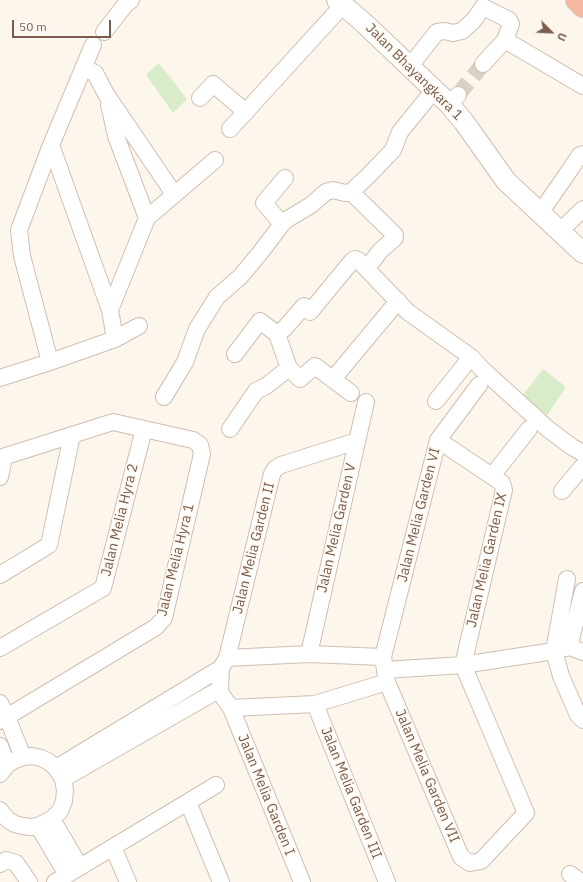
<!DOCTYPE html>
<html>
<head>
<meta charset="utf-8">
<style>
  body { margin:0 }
  #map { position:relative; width:583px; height:882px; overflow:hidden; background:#fdf6ec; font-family:"IBM Plex Sans",sans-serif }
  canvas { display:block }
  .north { position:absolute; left:531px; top:12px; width:40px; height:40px; -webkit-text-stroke:3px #fffaf3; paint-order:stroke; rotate:114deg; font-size:11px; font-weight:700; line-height:16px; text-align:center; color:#7a5c4d }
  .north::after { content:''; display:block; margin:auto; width:14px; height:18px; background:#7a5c4d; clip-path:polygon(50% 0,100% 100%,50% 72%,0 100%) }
  .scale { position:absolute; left:12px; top:20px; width:99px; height:18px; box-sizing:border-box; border:2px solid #7a5c4d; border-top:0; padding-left:5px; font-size:12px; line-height:14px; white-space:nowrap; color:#7a5c4d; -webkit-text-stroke:3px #fffaf3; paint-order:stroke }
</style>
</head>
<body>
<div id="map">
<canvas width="583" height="882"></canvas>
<div class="north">U</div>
<div class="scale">50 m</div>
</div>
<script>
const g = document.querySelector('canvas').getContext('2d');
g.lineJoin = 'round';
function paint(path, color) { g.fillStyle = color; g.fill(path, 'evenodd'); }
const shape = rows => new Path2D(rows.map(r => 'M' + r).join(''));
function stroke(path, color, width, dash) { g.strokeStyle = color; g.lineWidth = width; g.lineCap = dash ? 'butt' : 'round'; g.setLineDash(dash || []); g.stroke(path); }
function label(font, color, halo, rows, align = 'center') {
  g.font = font + ' "IBM Plex Sans",sans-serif'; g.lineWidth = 3; g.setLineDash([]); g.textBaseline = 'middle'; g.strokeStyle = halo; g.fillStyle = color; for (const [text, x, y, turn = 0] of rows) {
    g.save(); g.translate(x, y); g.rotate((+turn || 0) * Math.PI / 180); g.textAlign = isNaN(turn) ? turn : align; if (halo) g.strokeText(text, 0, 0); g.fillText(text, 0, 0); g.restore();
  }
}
paint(shape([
  [159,63,187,99,173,113,146,75],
  [543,369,566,387,546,417,522,396]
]), '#d8ecc9');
stroke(shape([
  [458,95,483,64]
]), '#dcd0c4', 16, [16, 8]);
const minor = shape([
  [104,32,125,5,131,0],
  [505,40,583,86],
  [410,66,437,32,445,31,453,33,462,31,474,20,483,7,509,20,511,24,505,40,483,64],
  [83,68,95,73,106,94,174,194],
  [200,98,213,84,246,112],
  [109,104,116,136,147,218],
  [449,104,458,95],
  [230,129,343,5],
  [51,145,110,310,115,339],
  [351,192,395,235,395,238,380,251,374,259,366,268],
  [540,213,563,180,580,155,583,154],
  [282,224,264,203,285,178],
  [560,231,583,209],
  [110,310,147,218,215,160],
  [284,329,304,306,310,312,352,261,355,259,358,260,408,312,471,357,482,369,548,429,572,447,583,453],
  [235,354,260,321,277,334,289,368,300,379,315,366,351,393],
  [50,362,22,256,19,230,51,145,93,45],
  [0,378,50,362,115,339,139,326],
  [333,379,398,301],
  [164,397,185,362,197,329,217,297,240,277,260,253,282,224,286,220,311,205,326,192,333,190,345,193,351,192,368,176,393,150,400,132,435,89],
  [436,401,471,357],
  [230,429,256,391,266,386,289,368],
  [438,440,502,483,504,490,463,665,526,813,481,861,470,863,461,857,387,682,383,657,438,440,479,385],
  [0,458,113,422,193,440,200,445,202,454,164,618,156,627,0,721],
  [492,476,529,429],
  [0,477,4,457],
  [562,491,583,466],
  [0,575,49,545,72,435],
  [567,579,554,651,561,676,578,715,583,720],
  [569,647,583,591],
  [0,648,103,588,144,429],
  [309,654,366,402],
  [227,658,309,654,383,657],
  [385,670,463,665,554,651,569,647,583,652],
  [0,703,7,717,23,757],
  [315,704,387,882],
  [231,708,315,704,387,682],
  [0,746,7,765],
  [56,768,221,668],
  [0,774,7,765,15,760,23,757,32,756,41,758,49,762,56,768,63,779,65,790,64,801,60,811,52,819,38,826,30,827,23,826,15,824,8,820,2,813,0,810],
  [63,779,220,689],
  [188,802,221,882],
  [52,819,80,867],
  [38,826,67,875],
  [113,847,128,882],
  [0,864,6,860,16,863,29,882],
  [570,874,581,882],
  [55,882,216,785],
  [302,882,231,708,221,694,220,689,221,668,227,658,272,474,275,469,281,465,357,441]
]);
const tertiary = shape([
  [337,0,364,23,449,104,464,122,506,181,583,253]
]);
const motorway = shape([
  [577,0,583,6]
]);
stroke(minor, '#d1beb0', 18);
stroke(tertiary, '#d1beb0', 22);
stroke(motorway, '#dad1cd', 24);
stroke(minor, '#fff', 16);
stroke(tertiary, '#fff', 20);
stroke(motorway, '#f7b7a3', 22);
label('14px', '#7a5c4d', '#fffaf3', [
  ["Jalan Bhayangkara 1",414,72,45],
  ["Jalan Melia Garden VI",419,515,-76],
  ["Jalan Melia Hyra 2",120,520,-76],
  ["Jalan Melia Garden V",337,528,-77],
  ["Jalan Melia Garden II",254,548,-76],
  ["Jalan Melia Hyra 1",176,560,-76],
  ["Jalan Melia Garden IX",487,560,-77],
  ["Jalan Melia Garden VII",427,776,67],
  ["Jalan Melia Garden III",351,793,68],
  ["Jalan Melia Garden I",266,795,68]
]);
</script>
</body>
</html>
